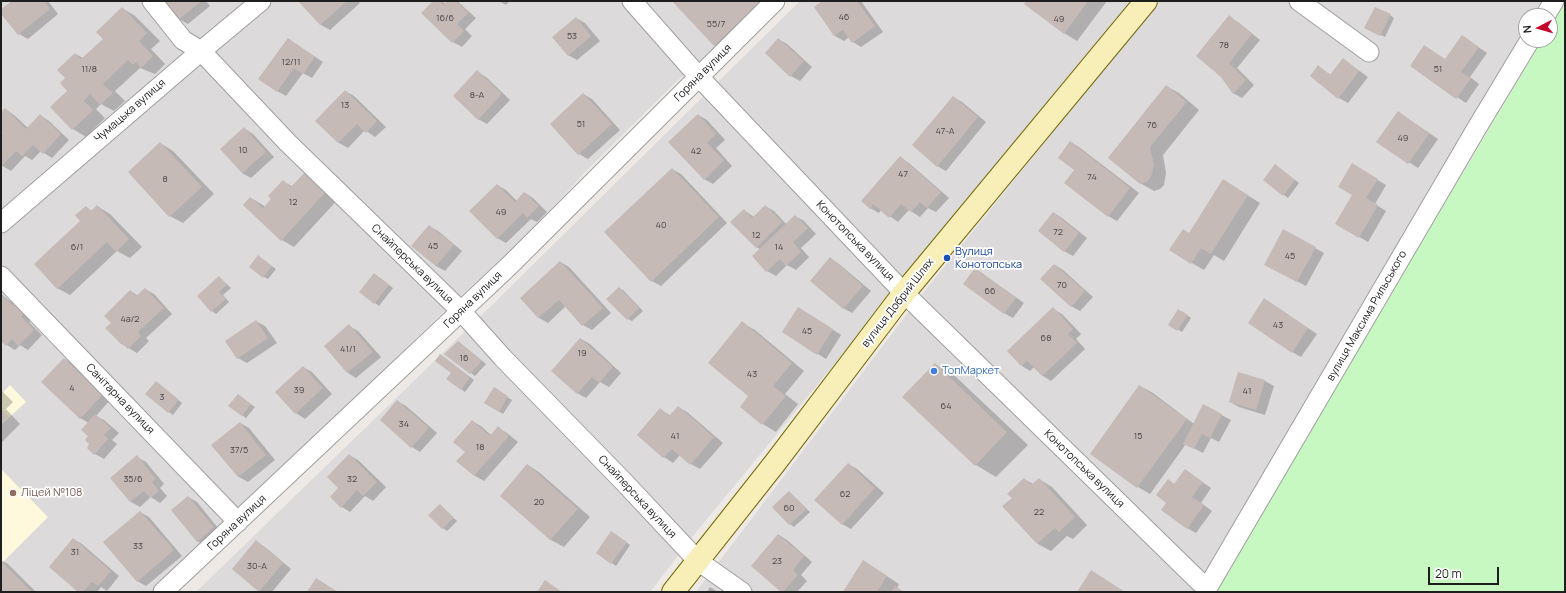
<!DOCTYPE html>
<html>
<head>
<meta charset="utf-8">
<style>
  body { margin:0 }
  #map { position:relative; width:1566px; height:593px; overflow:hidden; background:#eee9e4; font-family:Manrope,sans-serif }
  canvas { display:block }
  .frame { position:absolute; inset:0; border:2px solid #1e1e1e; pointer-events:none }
  .north { position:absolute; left:1518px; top:8px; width:40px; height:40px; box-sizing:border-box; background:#fff; border:1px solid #a5a5a5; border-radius:50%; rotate:264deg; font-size:11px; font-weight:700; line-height:16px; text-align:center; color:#1e1e1e }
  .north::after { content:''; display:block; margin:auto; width:14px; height:18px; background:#c6052a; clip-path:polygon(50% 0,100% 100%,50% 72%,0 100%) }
  .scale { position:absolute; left:1428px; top:567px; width:71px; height:18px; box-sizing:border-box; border:2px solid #1e1e1e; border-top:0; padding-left:5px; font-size:12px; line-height:14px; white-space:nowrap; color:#1e1e1e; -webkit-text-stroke:3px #fff; paint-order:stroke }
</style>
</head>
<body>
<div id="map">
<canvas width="1566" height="593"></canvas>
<div class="frame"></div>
<div class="north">N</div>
<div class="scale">20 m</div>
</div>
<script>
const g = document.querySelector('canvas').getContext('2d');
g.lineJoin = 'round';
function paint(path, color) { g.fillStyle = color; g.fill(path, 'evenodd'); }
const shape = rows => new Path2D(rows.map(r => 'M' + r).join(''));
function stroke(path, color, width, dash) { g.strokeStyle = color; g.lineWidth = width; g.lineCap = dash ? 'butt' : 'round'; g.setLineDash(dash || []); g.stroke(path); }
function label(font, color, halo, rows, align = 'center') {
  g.font = font + ' Manrope,sans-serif'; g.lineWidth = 3.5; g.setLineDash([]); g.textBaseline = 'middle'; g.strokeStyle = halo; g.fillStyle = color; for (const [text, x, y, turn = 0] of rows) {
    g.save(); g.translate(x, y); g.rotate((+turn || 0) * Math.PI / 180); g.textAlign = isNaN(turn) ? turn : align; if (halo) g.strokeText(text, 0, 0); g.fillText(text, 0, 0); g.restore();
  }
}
paint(shape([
  [1,1,765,1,714,50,676,82,588,169,527,235,442,313,226,524,152,592,1,592],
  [800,1,1133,1,693,536,650,592,196,592,486,311],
  [1159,1,1550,1,1541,16,1526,16,1526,40,1201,592,696,592,919,298]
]), '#dcdadb');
paint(shape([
  [10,385,26,402,1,425,1,392,2,393],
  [1,469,48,517,1,564]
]), '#fef8dd');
paint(shape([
  [1565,2,1565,592,1214,592,1542,40,1550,40,1550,27]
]), '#c7f8c1');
paint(shape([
  [13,1,48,1,58,14,28,39,19,34,1,12,1,11],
  [166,1,206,1,210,6,188,24,179,19],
  [300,1,358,1,360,3,330,30,321,25],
  [434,1,441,1,446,4,449,1,457,1,476,18,465,29,472,36,462,47,453,42,423,13],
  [499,1,510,1,506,5],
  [673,1,777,1,728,53,715,45],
  [824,1,861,1,883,32,861,47,853,42,849,37,844,41,835,36,815,7],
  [1027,1,1107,1,1077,41,1064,33],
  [122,8,135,16,160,41,151,49,165,64,155,74,140,68,115,91,125,101,114,111,101,104,96,109,105,118,86,137,73,129,51,107,69,91,66,78,76,54,83,58,104,39],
  [1390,15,1394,18,1385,37,1370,30],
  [1229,17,1238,22,1260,40,1237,68,1254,85,1242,98,1233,93,1222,76],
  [576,18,585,23,600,41,577,60,568,55],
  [288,39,323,62,312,78,303,73,286,96,277,91],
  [778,39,787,44,812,67,800,81,791,76,766,53],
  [1471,42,1487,53,1470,77,1479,84,1466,103,1411,66,1446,60],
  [1343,59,1368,77,1348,103,1339,98,1318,67,1331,75],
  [477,72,486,77,510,100,487,124,478,119],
  [1166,86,1179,93,1199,110,1163,155,1166,173,1164,185,1160,189,1154,191,1140,183,1109,157],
  [345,91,354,96,386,127,375,137,365,130,348,148,339,143,316,121],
  [583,94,592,99,620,130,588,159,579,154,551,124],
  [953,97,962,102,986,122,946,171,937,166],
  [5,109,14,115,28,128,40,115,49,121,69,140,52,158,41,151,32,160,25,156,11,171,1,165,1,137,4,133,1,130,1,114],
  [698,115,707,120,725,140,716,148,732,166,713,184,704,179],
  [1407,118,1438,139,1418,168,1378,142],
  [244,128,253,134,274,157,251,178,242,173],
  [1071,142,1079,147,1139,193,1117,221,1108,216,1075,170],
  [160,143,173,151,214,194,183,223,170,216],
  [900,158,909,163,949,198,936,212,928,208,920,217,909,210,898,222,881,210,879,213,870,208],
  [1353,165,1386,185,1375,204,1386,211,1368,242,1336,223,1353,194],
  [1279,168,1299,183,1288,198,1284,195],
  [309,169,342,195,294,247,282,240,251,198,266,207,273,199,283,181,293,187],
  [672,169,681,174,727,223,661,286,652,281],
  [497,185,506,190,517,201,525,193,533,198,547,212,537,222,531,219,506,243,497,238],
  [1236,188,1260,203,1224,261,1214,255,1204,270,1192,263,1190,234],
  [97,206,110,214,142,247,130,258,117,251,70,295,57,288,86,207,92,211],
  [765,206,774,211,787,225,795,216,804,221,816,234,801,248,809,257,796,270,787,265,776,276,767,271,760,249,756,247,744,210,754,217],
  [1054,213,1062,218,1087,238,1073,256,1064,251],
  [429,226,438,231,462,251,445,271,436,266,413,246],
  [1315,248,1324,253,1306,286,1274,269],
  [830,258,839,264,871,291,852,313,843,308],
  [262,259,276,269,268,279,264,277],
  [560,262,569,267,611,313,592,330,583,325,566,306,548,323,539,318,521,298],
  [1055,265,1063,270,1093,297,1080,311,1071,306],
  [976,269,1024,303,1013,318,1004,313],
  [219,277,231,288,223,295,229,302,216,314,212,311,198,296],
  [379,277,393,288,379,306,361,292],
  [619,288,623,290,643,311,632,321,628,319],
  [145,289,154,294,172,314,146,338,149,341,137,353,120,343,112,323,131,291,138,296],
  [1,294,14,304,37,314,29,322,42,335,28,350,20,345,15,350,7,345,1,339],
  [1264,299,1317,334,1301,357,1292,352],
  [1053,309,1062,314,1081,334,1076,339,1085,349,1051,381,1043,376,1034,367,1030,371,1022,366],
  [1183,312,1191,318,1182,332,1169,324],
  [807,313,841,335,826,359,818,354],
  [256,321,265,326,277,343,247,363,238,358],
  [742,323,755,330,804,371,785,394,798,404,776,432,763,424,741,406,750,396],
  [349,326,358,331,381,357,356,378,348,373],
  [581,339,590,344,621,373,609,387,600,382,586,398,577,393],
  [459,342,486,364,475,376,446,354],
  [441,355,474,380,465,392,461,389],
  [65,359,73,364,110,400,96,416,104,420,119,433,112,440,117,444,104,459,95,454,91,444,89,423,80,418],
  [935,364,955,376,1028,445,996,477,976,465,904,397],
  [303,367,312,372,332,394,305,419,296,413,276,392],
  [1239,374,1265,381,1274,386,1265,415,1239,407,1230,402],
  [156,382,182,403,173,415,169,412],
  [1140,386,1153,393,1194,424,1203,405,1231,420,1219,442,1211,438,1203,453,1186,444,1150,494,1138,487],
  [494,389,512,400,503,414,485,403],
  [1,390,13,402,6,409,20,424,1,443],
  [242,398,255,407,246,418,242,415],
  [397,401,406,406,437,433,420,452,412,447],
  [678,407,687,412,723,443,700,469,691,464,680,455,673,463,664,457,638,434,660,409,671,416],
  [472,421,481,426,491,435,498,428,507,433,518,442,484,481,475,476,458,461,466,452],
  [240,423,249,428,275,460,248,482,239,477,213,445],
  [349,455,358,460,386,487,373,501,365,496,350,512,342,507,340,488],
  [137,457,146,462,164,484,160,488,167,496,160,503,151,497,140,507,131,502,111,478],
  [848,464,857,469,884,493,851,529,842,524],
  [528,465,540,473,590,517,564,547,551,540,501,496],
  [1185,470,1211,488,1201,503,1212,511,1196,533,1187,528,1168,503,1168,481,1175,484],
  [1024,479,1033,484,1039,479,1052,487,1087,525,1073,539,1067,536,1051,551,1038,544,1003,507,1013,498],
  [789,492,810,512,794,527,790,524,773,507],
  [188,497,197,502,222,533,206,546,197,541],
  [440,505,457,521,447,531,443,528],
  [140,512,149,517,182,556,146,586,137,581],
  [616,535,630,545,616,566,597,553],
  [779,535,787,540,812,562,801,575,807,581,797,592,782,592],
  [73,539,82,544,119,576,107,591,101,587,97,592,80,592],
  [256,542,265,547,291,569,272,592,260,591],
  [1,560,8,564,36,592,1,592],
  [864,561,899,584,897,588,904,592,844,592],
  [710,587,718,592,707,592]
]), '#0003');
paint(shape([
  [12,1,44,1,50,9,18,35,1,14,1,9],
  [164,1,202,1,179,19],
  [298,1,347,1,320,25],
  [433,1,440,1,444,5,447,1,456,1,468,13,457,24,464,31,452,43,421,13],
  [672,1,762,1,714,46],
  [822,1,857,1,875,26,852,43,843,30,834,36,814,7],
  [1026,1,1088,1,1064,34,1024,4],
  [122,7,147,33,139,41,153,56,141,68,136,62,133,65,128,60,103,84,113,93,100,105,90,94,84,101,93,110,72,130,50,107,67,91,60,83,65,78,57,70,75,53,81,59,103,39,96,32],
  [1375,7,1391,14,1380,36,1364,28],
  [1229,15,1252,34,1229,63,1246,80,1233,94,1221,77,1196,56],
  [576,17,591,36,568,56,552,37],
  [1462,35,1479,47,1461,72,1471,78,1456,99,1410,66,1424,45,1445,59],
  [288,38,315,57,303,74,294,68,277,92,258,79],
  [778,38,804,61,790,77,765,53],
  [1343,58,1359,71,1338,99,1310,76,1318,65,1330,75],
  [477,70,502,94,478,120,453,96],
  [1166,85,1187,102,1150,147,1154,165,1151,177,1147,182,1140,184,1108,158],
  [345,90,377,121,366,133,357,124,338,143,315,121],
  [583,93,612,124,578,155,550,124],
  [953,96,978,117,937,167,912,145],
  [5,108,26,129,40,114,61,134,43,154,33,145,22,156,16,151,1,167,1,135,3,133,1,131,1,112],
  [1398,111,1429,134,1408,164,1376,142],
  [698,114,716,134,707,143,724,160,704,180,668,142],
  [244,127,266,152,242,173,220,149],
  [1070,141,1130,188,1108,217,1064,183,1074,170,1058,158],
  [160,142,202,187,169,217,128,172],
  [900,156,941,192,927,208,920,202,911,212,901,204,889,218,873,204,870,209,861,201],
  [1352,163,1378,179,1366,198,1378,205,1359,238,1335,224,1352,195,1338,187],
  [1275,164,1295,180,1283,196,1263,180],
  [309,168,330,187,281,241,243,205,250,197,263,208,271,199,268,196,283,180,291,187],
  [672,168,719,217,651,282,604,232],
  [1223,179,1248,195,1211,254,1201,248,1191,264,1169,250,1183,229,1189,233],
  [497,184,515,202,524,192,539,206,527,218,523,213,497,239,469,211],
  [97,205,129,239,116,252,107,242,57,289,34,264,80,221,75,215,86,206,91,211],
  [765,205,782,222,756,248,730,222,744,209,752,218],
  [1053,212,1079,233,1064,252,1038,231],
  [795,215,808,228,793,242,801,252,786,266,780,259,766,272,752,256],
  [429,225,454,245,436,266,411,246],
  [1283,229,1316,247,1297,282,1264,265],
  [258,255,272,266,263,278,249,267],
  [830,257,863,286,843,309,810,281],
  [560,261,603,308,582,326,559,300,538,318,520,298],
  [1054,264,1085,291,1071,307,1040,279],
  [975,268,1016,298,1004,314,963,284],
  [374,273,389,285,374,304,359,292],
  [219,276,227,285,219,292,226,299,211,312,197,296],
  [619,287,639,308,627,320,606,299],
  [145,288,164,308,138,332,141,336,128,349,121,342,120,343,105,328,111,323,104,316,130,290,136,296],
  [1,294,12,305,19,298,29,308,21,316,34,330,18,346,12,339,6,346,1,341],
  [1264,298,1308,328,1292,353,1248,323],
  [798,307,833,329,817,355,782,332],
  [1053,307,1073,329,1068,334,1077,343,1042,376,1027,361,1021,366,1007,351],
  [1178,309,1188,315,1177,331,1168,325],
  [256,320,268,338,237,359,225,341],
  [742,321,792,363,773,386,786,396,762,425,740,407,748,396,708,363],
  [349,324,373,352,347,373,324,346],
  [580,338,613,367,599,383,592,377,577,394,551,371],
  [458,341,482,361,470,374,444,354],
  [440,354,470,377,461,390,446,379,451,373,435,361],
  [64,358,102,395,80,419,41,382],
  [935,363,1007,432,975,466,902,397],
  [303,366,323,388,295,414,275,392],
  [1238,372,1265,380,1256,410,1229,402],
  [156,381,179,400,168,413,145,394],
  [1139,385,1187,419,1137,488,1090,454],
  [494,387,508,396,499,412,484,403],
  [238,394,251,404,242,416,228,406],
  [397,400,429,428,411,448,380,420],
  [1203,404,1222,414,1210,438,1202,434,1194,449,1183,444],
  [678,406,714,437,690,465,672,449,663,458,637,435,660,408,669,416],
  [1,409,8,416,1,423],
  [95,414,111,428,104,435,108,439,94,455,87,448,89,444,85,440,88,436,81,430],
  [472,420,490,436,498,426,509,436,474,476,456,461,465,452,453,442],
  [240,422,266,455,238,477,211,445],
  [349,454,377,482,363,496,357,490,341,508,330,497,338,488,327,477],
  [137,455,156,479,152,482,159,491,150,498,144,491,130,502,110,478],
  [848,463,875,488,842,525,814,500],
  [527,464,578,509,550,540,500,496],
  [1185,469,1203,482,1192,497,1204,505,1187,529,1161,510,1166,503,1156,495,1168,479,1174,484],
  [1024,478,1031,485,1039,478,1075,517,1059,532,1055,528,1037,544,1002,506,1012,498,1007,494],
  [789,491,807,509,789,525,772,507],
  [188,496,214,527,197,542,171,510],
  [440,504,454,518,442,529,428,515],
  [140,511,174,550,137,582,103,542],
  [611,531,627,542,611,564,596,553],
  [778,534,804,556,793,570,798,575,783,592,781,592,751,566],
  [73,538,111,571,98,586,92,582,83,592,78,592,49,567],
  [256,540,283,563,259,592,232,569],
  [863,560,887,576,877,592,843,592],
  [1,561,32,592,1,592],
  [1091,570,1125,592,1077,592],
  [316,578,338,592,307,592],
  [545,580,562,592,537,592],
  [895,586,904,592,891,592]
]), '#c6bab7');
const street = shape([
  [152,1,183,40,201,51,288,143,461,311,503,358,623,481,698,561,742,592],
  [632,1,699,77,904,293,1207,589],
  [1299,1,1369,52],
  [1545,16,1554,1],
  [1,223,201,51,261,1],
  [1,276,238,522],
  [163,592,510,265,775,1],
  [1205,592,1478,126,1530,40]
]);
const secondary = shape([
  [673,592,775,463,904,293,1146,1]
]);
stroke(street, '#9f9f9f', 21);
stroke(secondary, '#726907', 24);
stroke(street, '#fff', 19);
stroke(secondary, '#f8efb8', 22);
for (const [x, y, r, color] of [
  [947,258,4,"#1a4fb4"],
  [934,371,4,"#3f7fe0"],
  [13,493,4,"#8d6e63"]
]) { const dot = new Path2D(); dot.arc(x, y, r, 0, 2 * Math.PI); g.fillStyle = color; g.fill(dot); stroke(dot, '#fff', 1.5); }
label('9px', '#484544', null, [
  ["46",844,17],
  ["16/6",445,18],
  ["49",1059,19],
  ["55/7",716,24],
  ["53",572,36],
  ["78",1224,45],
  ["12/11",291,62],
  ["11/8",89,69],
  ["51",1438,69],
  ["8-А",477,95],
  ["13",345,105],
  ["51",581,124],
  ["76",1152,125],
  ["47-А",945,131],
  ["49",1403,138],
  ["10",243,150],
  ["42",696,151],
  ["47",903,174],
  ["74",1092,177],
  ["8",165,179],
  ["12",293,202],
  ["49",501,212],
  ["40",661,225],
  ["72",1058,232],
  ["12",756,235],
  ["45",433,246],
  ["6/1",77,247],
  ["14",779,247],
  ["45",1290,256],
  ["70",1062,285],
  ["66",990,291],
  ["4а/2",130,319],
  ["43",1278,325],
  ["45",807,331],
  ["68",1046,338],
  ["41/1",348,349],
  ["19",582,353],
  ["16",464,358],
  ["43",752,374],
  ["4",72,388],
  ["39",299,390],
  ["41",1247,391],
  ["3",162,397],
  ["64",946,406],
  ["34",404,424],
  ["41",675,436],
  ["15",1138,436],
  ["18",480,447],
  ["37/5",239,450],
  ["35/6",133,479],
  ["32",352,479],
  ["62",845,494],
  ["20",539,502],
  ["60",789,508],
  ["22",1039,512],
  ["33",138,546],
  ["31",75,552],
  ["23",777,561],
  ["30-А",257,566]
]);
label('11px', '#1e1e1e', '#fff', [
  ["Горяна вулиця",703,73,-45],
  ["Чумацька вулиця",130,111,-41],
  ["Конотопська вулиця",855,241,46],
  ["Снайперська вулиця",412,264,44],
  ["Горяна вулиця",473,300,-44],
  ["вулиця Добрий Шлях",898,303,-52],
  ["вулиця Максима Рильського",1367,316,-60],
  ["Санітарна вулиця",120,399,46],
  ["Конотопська вулиця",1084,469,44],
  ["Снайперська вулиця",637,497,47],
  ["Горяна вулиця",237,523,-43]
]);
label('11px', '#164399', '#fff', [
  ["Вулиця",955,252],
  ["Конотопська",955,265]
], 'left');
label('11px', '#366cbe', '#fff', [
  ["ТопМаркет",942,371]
], 'left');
label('11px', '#785e54', '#fff', [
  ["Ліцей №108",21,493]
], 'left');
</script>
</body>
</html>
